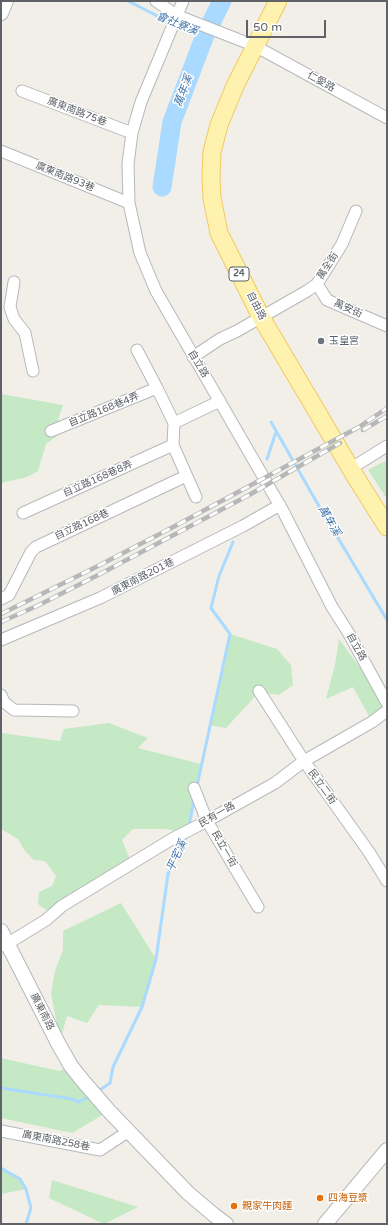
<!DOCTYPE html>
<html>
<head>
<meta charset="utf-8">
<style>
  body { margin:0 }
  #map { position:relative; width:388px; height:1225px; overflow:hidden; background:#f1efe8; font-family:"Varela Round",sans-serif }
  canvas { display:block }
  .frame { position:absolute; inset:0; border:2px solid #5f6368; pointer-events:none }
  .scale { position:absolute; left:246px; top:20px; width:80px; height:18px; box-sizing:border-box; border:2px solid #5f6368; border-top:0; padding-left:5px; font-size:12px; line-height:14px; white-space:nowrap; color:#5f6368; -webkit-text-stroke:3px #fff; paint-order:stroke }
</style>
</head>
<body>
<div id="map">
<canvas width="388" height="1225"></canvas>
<div class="frame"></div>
<div class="scale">50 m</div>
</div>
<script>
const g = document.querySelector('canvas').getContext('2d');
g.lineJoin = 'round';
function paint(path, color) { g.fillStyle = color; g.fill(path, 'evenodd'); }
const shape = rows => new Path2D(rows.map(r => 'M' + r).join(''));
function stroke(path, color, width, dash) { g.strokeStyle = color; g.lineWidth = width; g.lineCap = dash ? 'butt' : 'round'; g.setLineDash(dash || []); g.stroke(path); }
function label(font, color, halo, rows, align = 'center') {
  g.font = font + ' "Varela Round","Noto Sans TC",sans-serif'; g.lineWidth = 3; g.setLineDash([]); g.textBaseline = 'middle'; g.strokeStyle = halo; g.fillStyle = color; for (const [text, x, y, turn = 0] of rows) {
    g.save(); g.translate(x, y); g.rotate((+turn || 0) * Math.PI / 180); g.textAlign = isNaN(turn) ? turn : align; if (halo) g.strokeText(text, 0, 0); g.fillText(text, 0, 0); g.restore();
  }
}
paint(shape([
  [1,394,63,405,58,420,66,429,46,444,38,471,27,477,1,483],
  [387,460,387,499,368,470],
  [230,634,277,649,291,665,293,685,279,695,259,692,226,728,210,725],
  [339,639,387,704,372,722,353,687,326,699,335,665],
  [109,723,148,738,138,748,201,764,187,834,167,829,133,829,122,840,134,869,53,918,48,911,38,904,39,892,52,886,56,876,45,861,34,860,25,851,18,839,1,829,1,733,60,741,64,729],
  [121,903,156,959,142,1007,99,1005,87,1023,67,1016,60,1041,51,993,55,971,63,950,63,931],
  [1,1058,59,1071,71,1066,109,1111,72,1133,1,1118],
  [1,1168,20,1179,26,1189,1,1194],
  [52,1180,138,1207,104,1224,49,1198]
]), '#c5e8c5');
stroke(shape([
  [128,1,171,23],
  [176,25,205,35],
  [271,422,316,501,387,620],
  [267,459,276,432],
  [197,786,230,634,211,608,219,576,233,542],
  [189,827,194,799],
  [1,1088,72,1099,79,1102,90,1096],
  [97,1092,110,1083,113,1067,142,1007,156,959,168,874,187,835],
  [1,1168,20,1179,26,1189,31,1208,26,1224]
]), '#aadaff', 3);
stroke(shape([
  [162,187,172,122,205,35,222,1]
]), '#aadaff', 19);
const minor = shape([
  [156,1,176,15,255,46,387,118],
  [183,1,141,102,132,133,128,164,129,203,140,253,156,291,283,511,332,607,348,632,387,703],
  [22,91,132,133],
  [1,151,129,203],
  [14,282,10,307,14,319,25,333,33,371],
  [317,284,327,300,387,326],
  [137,350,157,388,174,423,173,445,196,497],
  [193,357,220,339,237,331,307,291,317,284,342,244,356,211],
  [174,423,220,401],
  [51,431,157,388],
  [350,469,387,446],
  [23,513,173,445],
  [1,599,9,595,31,552,36,547,186,476],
  [1,640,100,598,243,526,280,505],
  [259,691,304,761,369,852,387,881],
  [1,695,4,702,14,710,73,711],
  [194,788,207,821,258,907],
  [2,946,7,944,46,920,62,906,172,839,207,821,275,783,304,761,372,722,387,711],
  [1,1131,100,1150,129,1131]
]);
const tertiary = shape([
  [1,13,6,1],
  [1,931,59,1045,71,1066,83,1081,109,1111,188,1193,214,1215,226,1224],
  [325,1224,387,1150]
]);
const primary = shape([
  [278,1,235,86,219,125,212,152,211,177,212,198,219,233,261,317,355,476,387,527]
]);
stroke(minor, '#b5b8bc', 13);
stroke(tertiary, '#b5b8bc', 16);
stroke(primary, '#f2c960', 19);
stroke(minor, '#fff', 11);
stroke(tertiary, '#fff', 14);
stroke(primary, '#fff2af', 17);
const rail = shape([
  [363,430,387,416],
  [1,614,98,566,175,526,359,427,387,408],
  [1,622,39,605,102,573,249,495,340,443]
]);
stroke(rail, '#b6b7b8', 4.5);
stroke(rail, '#fff', 3, [9]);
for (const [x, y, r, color] of [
  [321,341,4,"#6b7280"],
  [320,1198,4,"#e8710a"],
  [234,1206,4,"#e8710a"]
]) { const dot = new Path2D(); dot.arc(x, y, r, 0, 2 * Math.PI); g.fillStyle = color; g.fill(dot); stroke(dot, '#fff', 1.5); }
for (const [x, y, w] of [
  [239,274,20]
]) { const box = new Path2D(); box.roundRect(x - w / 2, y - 7, w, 14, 3); g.fillStyle = '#fff'; g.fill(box); stroke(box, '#5f6368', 1); }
label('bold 9px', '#5f6368', null, [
  ["24",239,274]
]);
label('10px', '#5f6368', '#fff', [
  ["仁愛路",321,82,29],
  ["廣東南路75巷",77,112,21],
  ["廣東南路93巷",65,177,22],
  ["萬全街",328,266,-58],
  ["自由路",256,306,63],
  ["萬安街",348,309,24],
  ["自立路",198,364,59],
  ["自立路168巷4弄",104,410,-22],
  ["自立路168巷8弄",98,479,-24],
  ["自立路168巷",82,525,-25],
  ["廣東南路201巷",143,577,-27],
  ["自立路",356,647,61],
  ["民立二街",322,787,54],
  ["民有一路",217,815,-30],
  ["民立一街",224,849,60],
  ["廣東南路",42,1012,63],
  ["廣東南路258巷",56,1141,11]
]);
label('10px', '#5b616d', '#fff', [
  ["玉皇宮",329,341]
], 'left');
label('10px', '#c56008', '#fff', [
  ["四海豆漿",328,1198],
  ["親家牛肉麵",242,1206]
], 'left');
label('italic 11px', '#4174aa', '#fff', [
  ["會社寮溪",177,24,22],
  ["萬年溪",184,91,-70],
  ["萬年溪",329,521,60],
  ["平宅溪",177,856,-65]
]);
</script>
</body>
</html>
